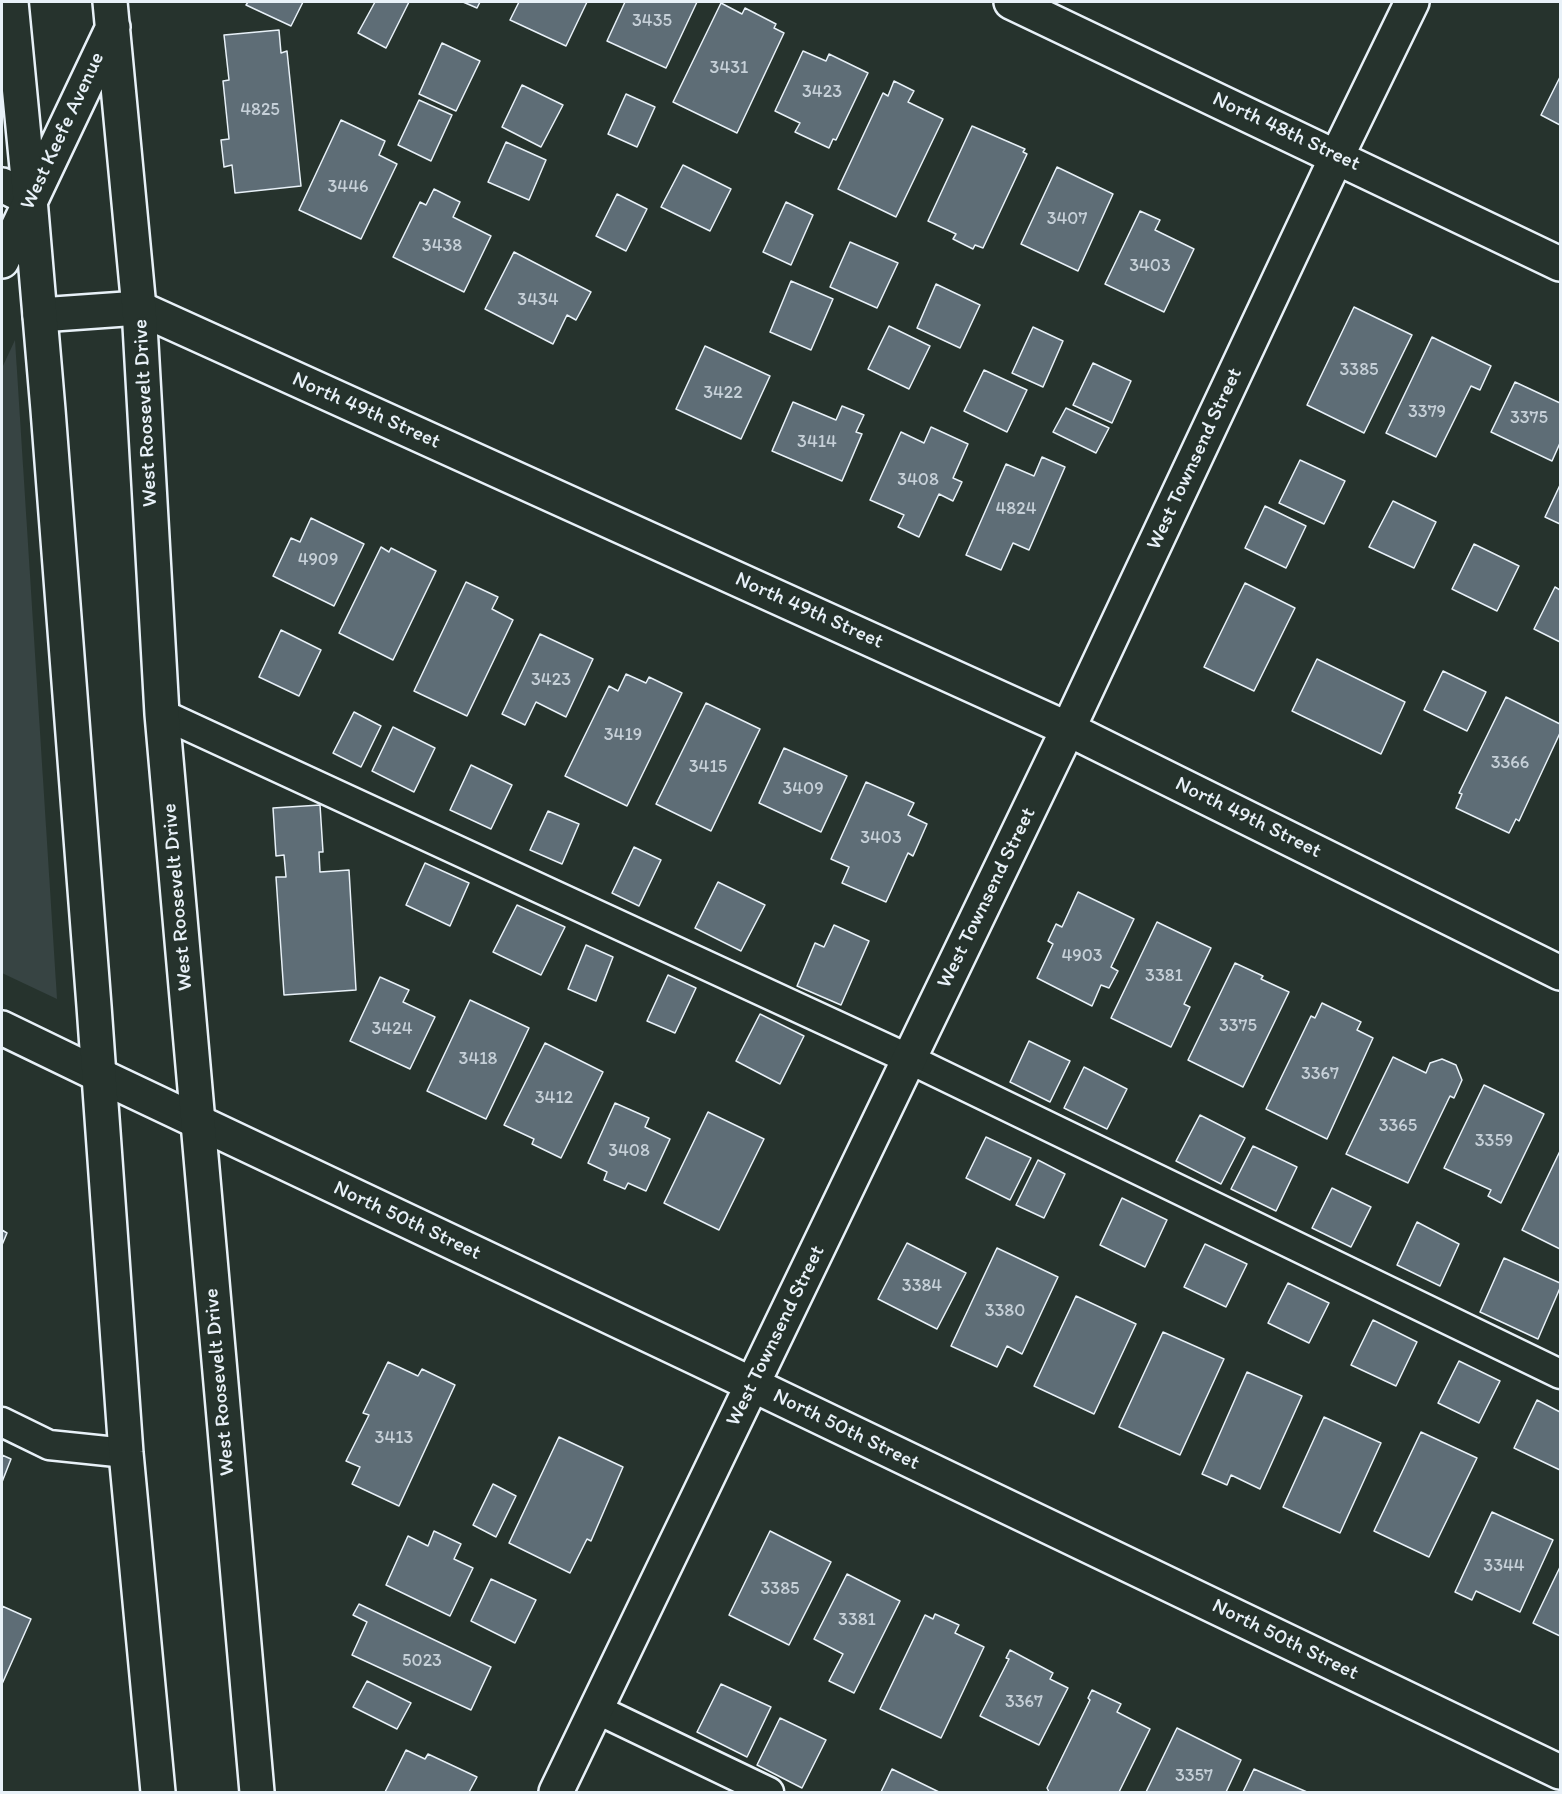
<!DOCTYPE html>
<html>
<head>
<meta charset="utf-8">
<style>
  body { margin:0 }
  #map { position:relative; width:1562px; height:1794px; overflow:hidden; background:#26332d; font-family:Itim,sans-serif }
  canvas { display:block }
  .frame { position:absolute; inset:0; border:3px solid #e8f1f8; pointer-events:none }
</style>
</head>
<body>
<div id="map">
<canvas width="1562" height="1794"></canvas>
<div class="frame"></div>
</div>
<script>
const g = document.querySelector('canvas').getContext('2d');
g.lineJoin = 'round';
function paint(path, color) { g.fillStyle = color; g.fill(path, 'evenodd'); }
const shape = rows => new Path2D(rows.map(r => 'M' + r).join(''));
function stroke(path, color, width, dash) { g.strokeStyle = color; g.lineWidth = width; g.lineCap = dash ? 'butt' : 'round'; g.setLineDash(dash || []); g.stroke(path); }
function label(font, color, halo, rows, align = 'center') {
  g.font = font + ' Itim,sans-serif'; g.lineWidth = 4.5; g.setLineDash([]); g.textBaseline = 'middle'; g.strokeStyle = halo; g.fillStyle = color; for (const [text, x, y, turn = 0] of rows) {
    g.save(); g.translate(x, y); g.rotate((+turn || 0) * Math.PI / 180); g.textAlign = isNaN(turn) ? turn : align; if (halo) g.strokeText(text, 0, 0); g.fillText(text, 0, 0); g.restore();
  }
}
paint(shape([
  [15,340,57,999,2,973,2,368]
]), '#374443');
const building = shape([
  [248,2,303,2,291,26,246,5,248,2],
  [375,2,409,2,386,48,358,33,375,2],
  [463,2,480,2,477,8,463,2],
  [519,2,587,2,566,46,510,20,519,2],
  [625,2,697,2,666,68,607,41,625,2],
  [721,3,742,14,745,8,776,24,774,28,784,33,737,133,673,102,721,3],
  [279,30,281,53,287,51,301,186,235,193,232,165,224,167,221,140,229,139,223,81,229,80,224,35,279,30],
  [442,43,480,61,456,111,419,94,442,43],
  [803,51,826,61,829,54,868,73,836,140,833,139,829,148,795,132,800,123,775,111,803,51],
  [1560,77,1560,125,1541,115,1560,77],
  [894,81,914,91,908,102,943,119,896,217,838,189,883,93,888,96,894,81],
  [522,85,563,105,541,147,502,127,522,85],
  [626,94,655,107,637,147,608,134,626,94],
  [419,100,452,115,431,161,398,145,419,100],
  [341,120,385,141,379,155,397,164,361,239,299,210,341,120],
  [972,126,1025,149,1023,152,1027,154,983,248,975,245,973,249,953,239,956,234,928,221,972,126],
  [506,142,546,160,529,200,488,182,506,142],
  [683,165,731,189,710,231,661,207,683,165],
  [1057,167,1113,194,1078,271,1021,244,1057,167],
  [434,189,460,202,453,217,491,236,464,292,393,257,420,202,426,205,434,189],
  [617,194,647,209,626,251,596,236,617,194],
  [786,202,813,215,791,265,763,252,786,202],
  [1140,211,1160,220,1155,230,1194,249,1164,312,1105,284,1140,211],
  [850,242,898,263,877,308,830,287,850,242],
  [514,252,591,292,576,320,567,315,553,344,485,309,514,252],
  [791,281,833,299,811,350,770,332,791,281],
  [936,284,980,305,960,348,917,328,936,284],
  [1354,307,1412,335,1364,433,1307,405,1354,307],
  [889,326,930,346,909,389,868,369,889,326],
  [1033,327,1063,341,1043,387,1012,373,1033,327],
  [1432,337,1491,366,1480,390,1471,386,1436,457,1386,433,1432,337],
  [705,346,770,376,741,439,676,409,705,346],
  [1093,363,1131,381,1112,423,1073,405,1093,363],
  [984,370,1027,390,1007,432,964,411,984,370],
  [1515,382,1560,403,1560,443,1552,461,1491,432,1515,382],
  [793,402,836,420,842,406,864,415,856,432,862,434,842,481,772,451,793,402],
  [1066,408,1109,428,1096,453,1053,432,1066,408],
  [931,427,968,444,953,478,962,482,953,501,939,494,919,537,898,527,904,515,870,500,901,432,924,443,931,427],
  [1042,457,1065,467,1029,550,1013,543,1001,570,966,555,1006,464,1034,476,1042,457],
  [1300,460,1345,481,1324,524,1279,503,1300,460],
  [1560,485,1560,524,1545,517,1560,485],
  [1393,501,1436,522,1414,568,1369,547,1393,501],
  [1265,506,1306,526,1286,568,1245,548,1265,506],
  [311,518,364,544,334,606,273,576,291,538,300,542,311,518],
  [1474,544,1519,566,1497,611,1452,589,1474,544],
  [381,547,389,552,391,548,436,571,393,660,339,633,381,547],
  [466,582,498,597,492,609,513,620,467,716,414,691,466,582],
  [1245,583,1295,608,1254,691,1204,667,1245,583],
  [1555,587,1560,590,1560,642,1534,629,1555,587],
  [281,630,321,650,299,696,259,677,281,630],
  [540,634,593,659,566,717,536,702,525,725,502,714,540,634],
  [1317,659,1405,702,1381,754,1292,711,1317,659],
  [1443,671,1486,692,1467,731,1424,710,1443,671],
  [626,674,646,683,649,677,682,693,627,806,565,776,609,686,618,691,626,674],
  [1506,697,1560,724,1560,733,1519,821,1516,819,1509,833,1456,808,1462,794,1459,793,1506,697],
  [706,703,760,729,711,831,656,804,706,703],
  [354,712,381,726,361,767,333,753,354,712],
  [393,727,435,748,414,792,372,771,393,727],
  [784,748,847,776,821,832,759,803,784,748],
  [471,765,512,785,491,829,450,810,471,765],
  [866,782,914,803,908,815,927,824,913,856,908,853,886,902,842,883,849,867,831,859,866,782],
  [320,805,323,852,319,852,320,872,349,870,356,990,284,995,276,877,286,877,284,855,276,856,273,808,320,805],
  [548,811,579,824,562,864,530,850,548,811],
  [634,847,661,860,639,906,612,893,634,847],
  [425,863,469,883,450,926,406,905,425,863],
  [718,882,765,905,741,951,695,928,718,882],
  [1078,892,1134,919,1111,967,1118,971,1109,988,1101,985,1092,1006,1037,978,1053,944,1048,941,1056,924,1062,927,1078,892],
  [517,905,565,927,541,975,493,952,517,905],
  [1157,922,1211,948,1184,1004,1190,1007,1171,1047,1111,1018,1157,922],
  [834,925,869,941,841,1005,797,986,815,943,824,947,834,925],
  [586,945,613,957,596,1001,568,989,586,945],
  [1235,963,1263,976,1261,979,1289,992,1243,1087,1188,1060,1235,963],
  [668,975,696,988,675,1033,647,1021,668,975],
  [380,977,409,990,403,1002,435,1017,410,1069,350,1041,380,977],
  [470,1000,529,1028,486,1119,427,1091,470,1000],
  [1322,1003,1361,1022,1357,1030,1373,1038,1327,1139,1266,1109,1311,1016,1315,1018,1322,1003],
  [760,1014,804,1036,780,1084,736,1061,760,1014],
  [1029,1041,1070,1061,1050,1102,1010,1082,1029,1041],
  [545,1043,603,1072,561,1158,532,1144,534,1139,504,1125,545,1043],
  [1393,1057,1426,1073,1430,1063,1442,1059,1456,1065,1462,1080,1454,1098,1450,1096,1408,1183,1346,1154,1393,1057],
  [1084,1067,1127,1089,1107,1129,1064,1108,1084,1067],
  [1484,1085,1544,1114,1501,1203,1488,1196,1491,1190,1444,1168,1484,1085],
  [615,1103,649,1118,645,1127,670,1139,646,1191,628,1183,625,1189,604,1180,607,1172,588,1163,615,1103],
  [708,1112,764,1139,719,1230,664,1203,708,1112],
  [1200,1115,1245,1138,1221,1184,1176,1161,1200,1115],
  [986,1137,1031,1158,1010,1200,966,1178,986,1137],
  [1253,1146,1297,1167,1276,1211,1231,1189,1253,1146],
  [1560,1151,1560,1249,1522,1230,1560,1151],
  [1038,1160,1065,1174,1044,1218,1016,1205,1038,1160],
  [1332,1188,1371,1207,1351,1247,1312,1228,1332,1188],
  [1122,1198,1167,1220,1145,1267,1100,1245,1122,1198],
  [1417,1222,1459,1244,1440,1286,1397,1265,1417,1222],
  [2,1230,7,1233,2,1245,2,1230],
  [907,1243,966,1273,937,1329,878,1299,907,1243],
  [1205,1244,1247,1264,1226,1307,1184,1287,1205,1244],
  [997,1248,1058,1277,1022,1354,1007,1346,997,1367,951,1346,997,1248],
  [1504,1258,1560,1283,1560,1288,1538,1339,1480,1312,1504,1258],
  [1288,1283,1329,1303,1309,1343,1268,1323,1288,1283],
  [1076,1296,1136,1324,1094,1414,1034,1386,1076,1296],
  [1373,1320,1417,1342,1396,1386,1351,1365,1373,1320],
  [1163,1332,1224,1359,1180,1455,1119,1427,1163,1332],
  [1459,1361,1500,1381,1479,1423,1438,1403,1459,1361],
  [388,1362,418,1376,422,1369,455,1385,399,1506,352,1484,360,1467,346,1461,369,1415,363,1413,388,1362],
  [1247,1372,1302,1396,1260,1489,1231,1475,1227,1485,1202,1474,1247,1372],
  [1537,1400,1560,1412,1560,1470,1514,1448,1537,1400],
  [1324,1417,1381,1443,1340,1533,1283,1507,1324,1417],
  [1421,1432,1477,1458,1429,1557,1374,1531,1421,1432],
  [559,1437,623,1467,591,1541,587,1539,570,1573,509,1543,559,1437],
  [2,1455,11,1459,2,1482,2,1455],
  [493,1484,516,1496,496,1537,473,1525,493,1484],
  [1492,1512,1553,1540,1520,1612,1476,1591,1472,1600,1455,1592,1492,1512],
  [434,1531,461,1544,454,1559,473,1568,450,1616,386,1585,408,1536,428,1546,434,1531],
  [770,1531,831,1562,789,1645,729,1615,770,1531],
  [1560,1567,1560,1636,1533,1623,1560,1567],
  [847,1574,900,1601,854,1693,829,1681,843,1654,814,1639,847,1574],
  [491,1579,536,1600,515,1643,471,1621,491,1579],
  [359,1604,491,1667,471,1710,352,1655,367,1622,353,1615,359,1604],
  [2,1606,31,1619,2,1684,2,1606],
  [935,1614,959,1625,955,1633,984,1647,941,1738,880,1709,925,1615,933,1619,935,1614],
  [1010,1650,1053,1673,1050,1679,1068,1688,1039,1745,980,1716,1009,1659,1006,1658,1010,1650],
  [367,1681,411,1703,397,1729,353,1707,367,1681],
  [721,1684,771,1707,747,1757,697,1732,721,1684],
  [1092,1690,1121,1704,1117,1712,1150,1729,1119,1792,1049,1792,1047,1788,1090,1700,1088,1698,1092,1690],
  [780,1718,826,1740,802,1788,757,1765,780,1718],
  [1177,1728,1241,1760,1226,1792,1146,1792,1177,1728],
  [406,1750,425,1759,428,1754,477,1777,469,1792,385,1792,406,1750],
  [892,1769,939,1792,881,1792,892,1769],
  [1254,1769,1307,1792,1243,1792,1254,1769]
]);
paint(building, '#5e6d76');
stroke(building, '#e8f1f8', 1.5);
const service = shape([
  [162,714,909,1059,1560,1374],
  [2,1422,49,1445,126,1453],
  [596,1709,769,1792]
]);
const minor = shape([
  [1011,2,1560,264],
  [2,185,30,199],
  [40,315,139,308,1068,729,1560,973],
  [2,1028,99,1075,699,1359,1560,1772],
  [556,1792,1068,729,1337,156,1412,2]
]);
const tertiary = shape([
  [11,2,30,199,48,410,94,1006,126,1453,158,1792],
  [110,2,139,308,162,714,257,1792],
  [2,261,113,27]
]);
stroke(service, '#e8f1f8', 33);
stroke(minor, '#e8f1f8', 38);
stroke(tertiary, '#e8f1f8', 38);
stroke(service, '#26332d', 28);
stroke(minor, '#26332d', 33);
stroke(tertiary, '#26332d', 33);
label('18px', '#c6d0d8', null, [
  ["3435",652,21],
  ["3431",729,68],
  ["3423",822,92],
  ["4825",260,110],
  ["3446",348,187],
  ["3407",1067,219],
  ["3438",442,246],
  ["3403",1150,266],
  ["3434",538,300],
  ["3385",1359,370],
  ["3422",723,393],
  ["3379",1427,412],
  ["3375",1529,418],
  ["3414",817,442],
  ["3408",918,480],
  ["4824",1016,509],
  ["4909",318,560],
  ["3423",551,680],
  ["3419",623,735],
  ["3366",1510,763],
  ["3415",708,767],
  ["3409",803,789],
  ["3403",881,838],
  ["4903",1082,956],
  ["3381",1164,976],
  ["3375",1238,1026],
  ["3424",392,1029],
  ["3418",478,1059],
  ["3367",1320,1074],
  ["3412",554,1098],
  ["3365",1398,1126],
  ["3359",1494,1141],
  ["3408",629,1151],
  ["3384",922,1286],
  ["3380",1005,1311],
  ["3413",394,1438],
  ["3344",1504,1566],
  ["3385",780,1589],
  ["3381",857,1620],
  ["5023",422,1661],
  ["3367",1024,1702],
  ["3357",1194,1776]
]);
label('21px', '#e8f1f8', '#26332d', [
  ["West Keefe Avenue",63,131,-65],
  ["North 48th Street",1286,132,25],
  ["North 49th Street",366,411,24],
  ["West Roosevelt Drive",146,413,-93],
  ["West Townsend Street",1195,459,-65],
  ["North 49th Street",809,611,24],
  ["North 49th Street",1248,818,26],
  ["West Roosevelt Drive",178,897,-95],
  ["West Townsend Street",987,898,-64],
  ["North 50th Street",407,1221,25],
  ["West Townsend Street",776,1336,-64],
  ["West Roosevelt Drive",220,1382,-95],
  ["North 50th Street",846,1430,26],
  ["North 50th Street",1285,1640,26]
]);
</script>
</body>
</html>
